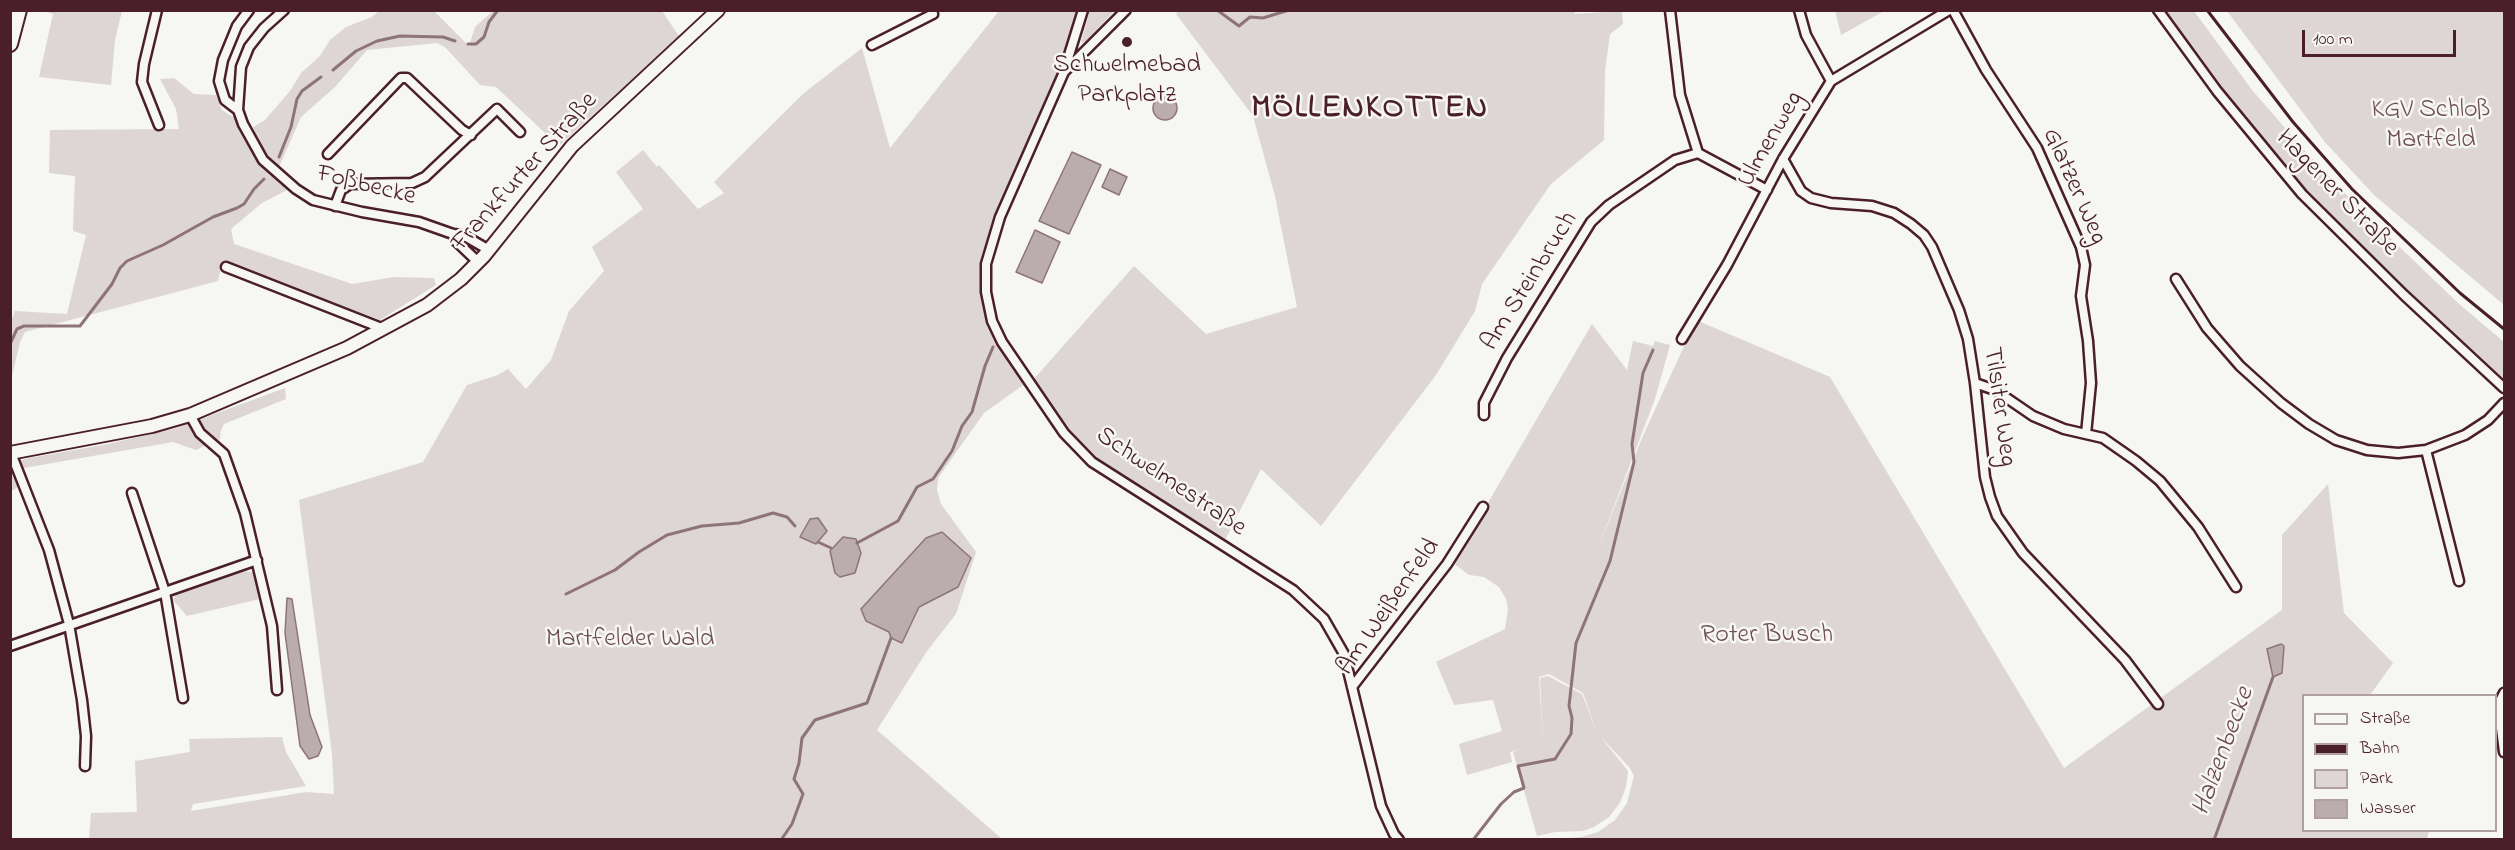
<!DOCTYPE html>
<html>
<head>
<meta charset="utf-8">
<style>
  body { margin:0 }
  #map { position:relative; width:2515px; height:850px; overflow:hidden; background:#f6f6f2; font-family:"Indie Flower",sans-serif }
  canvas { display:block }
  .frame { position:absolute; inset:0; border:12px solid #4a1f2b; pointer-events:none }
  .legend { position:absolute; left:2302px; top:694px; width:195px; height:138px; box-sizing:border-box; background:#f6f6f2; border:2px solid #b1a0a2; margin:0; padding:8px 10px; list-style:none; font-size:18px; color:#4a1f2b }
  .legend li { display:flex; align-items:center; gap:12px; height:30px }
  .legend b { width:30px; border:2px solid #b1a0a2 }
  .scale { position:absolute; left:2302px; top:30px; width:154px; height:27px; box-sizing:border-box; border:3px solid #4a1f2b; border-top:0; padding-left:8px; font-size:18px; line-height:21px; white-space:nowrap; color:#4a1f2b; -webkit-text-stroke:4px #f6f6f2; paint-order:stroke }
</style>
</head>
<body>
<div id="map">
<canvas width="2515" height="850"></canvas>
<div class="frame"></div>
<ul class="legend">
<li><b style="height:8px;background:#f6f6f2"></b>Straße</li>
<li><b style="height:8px;background:#4a1f2b"></b>Bahn</li>
<li><b style="height:16px;background:#ddd6d5"></b>Park</li>
<li><b style="height:16px;background:#bbadae"></b>Wasser</li>
</ul>
<div class="scale">100 m</div>
</div>
<script>
const g = document.querySelector('canvas').getContext('2d');
g.lineJoin = 'round';
function paint(path, color) { g.fillStyle = color; g.fill(path, 'evenodd'); }
const shape = rows => new Path2D(rows.map(r => 'M' + r).join(''));
function stroke(path, color, width, dash) { g.strokeStyle = color; g.lineWidth = width; g.lineCap = dash ? 'butt' : 'round'; g.setLineDash(dash || []); g.stroke(path); }
function label(font, color, halo, rows, align = 'center') {
  g.font = font + ' "Indie Flower",sans-serif'; g.lineWidth = 5; g.setLineDash([]); g.textBaseline = 'middle'; g.strokeStyle = halo; g.fillStyle = color; for (const [text, x, y, turn = 0] of rows) {
    g.save(); g.translate(x, y); g.rotate((+turn || 0) * Math.PI / 180); g.textAlign = isNaN(turn) ? turn : align; if (halo) g.strokeText(text, 0, 0); g.fillText(text, 0, 0); g.restore();
  }
}
paint(shape([
  [494,10,662,11,679,36,559,146,496,87,480,85,445,47,437,43,367,50,335,87,301,117,279,167,263,150,253,127,265,120,290,91,301,73,320,56,330,40,346,27,372,17,379,11,434,11,469,46,475,27],
  [1115,10,1085,43,1081,42,1090,11],
  [1574,10,1575,14,1622,11,1623,24,1610,34,1605,71,1604,140,1551,184,1482,284,1475,311,1436,375,1321,526,1261,469,1224,542,1095,459,1068,431,1033,380,1134,266,1206,334,1297,307,1275,196,1253,116,1176,14,1179,11],
  [1835,10,1884,10,1884,11,1841,35],
  [44,11,122,11,115,40,111,85,39,77,53,14],
  [999,11,1078,11,1059,72,997,215,984,255,982,292,1026,383,984,413,938,478,937,490,941,504,976,552,956,614,927,651,877,730,1002,839,89,840,91,813,137,812,135,761,190,752,189,739,282,737,286,752,306,786,193,804,191,811,306,792,334,794,332,754,299,500,423,462,467,385,498,375,508,369,526,389,551,360,569,311,604,271,592,247,643,209,616,172,643,150,657,167,659,165,698,209,724,193,714,182,804,93,862,48,890,148],
  [971,558,958,587,919,607,902,643,891,638,889,632],
  [2167,11,2194,11,2252,90,2305,151,2361,210,2458,303,2504,342,2504,379,2403,286,2309,193,2205,68],
  [2227,11,2504,11,2504,305,2374,195,2324,141],
  [174,78,194,94,216,95,222,110,235,118,243,138,260,165,289,189,262,203,231,229,234,244,352,284,394,277,434,278,436,285,380,320,222,263,218,281,25,332,20,342,11,380,11,322,15,311,67,314,86,235,73,231,75,176,49,173,50,130,179,129,176,109,160,79],
  [1696,320,1830,377,2064,768,2282,610,2282,535,2328,484,2344,613,2393,663,2370,695,2304,696,2304,830,2429,831,2427,840,1552,839,1581,837,1598,832,1615,820,1627,803,1634,776,1630,768,1600,736,1628,771,1626,787,1620,803,1609,817,1594,827,1583,831,1555,832,1537,836,1513,752,1520,749,1510,752,1512,762,1467,775,1459,744,1502,731,1493,700,1454,705,1436,662,1505,629,1508,609,1506,599,1499,587,1484,577,1469,575,1453,563,1592,324,1627,370,1633,341,1653,346,1655,341,1670,345,1655,399,1595,556,1642,438],
  [1549,674,1583,693,1597,733,1582,694,1548,676,1540,678,1543,742,1539,677],
  [285,388,286,399,224,424,221,430,220,439,196,450,173,442,18,469,13,475,18,487,11,491,10,464,29,458,103,445,174,429],
  [242,571,252,572,256,577,260,599,187,616,173,600,176,594]
]), '#ddd6d5');
const water = shape([
  '1153 108a12 12 0 1 1 24 0a12 12 0 1 1-24 0Z',
  [1072,152,1101,165,1069,234,1039,221,1072,152],
  [1110,169,1127,177,1119,195,1102,187,1110,169],
  [1035,230,1060,242,1042,283,1016,272,1035,230],
  [818,518,827,531,816,544,800,537,810,519,818,518],
  [942,532,971,558,958,587,919,607,902,643,891,638,889,632,866,621,861,609,926,538,942,532],
  [843,537,856,539,861,553,855,573,840,577,835,573,830,551,843,537],
  [287,598,292,599,310,715,322,747,318,756,309,759,300,746,285,633,287,598],
  [2281,644,2284,646,2282,673,2273,677,2267,649,2281,644]
]);
paint(water, '#bbadae');
stroke(water, '#8e747a', 1.5);
stroke(shape([
  [1217,10,1239,26,1250,17,1263,18,1289,10],
  [468,44,476,44,484,37,489,22,498,10],
  [333,70,356,51,377,41,400,36,443,37,455,41],
  [279,157,291,127,297,99,302,91,321,77],
  [10,344,17,329,24,326,80,326,112,284,120,268,127,261,163,245,213,217,237,208,244,204,254,189,264,179],
  [818,542,831,548],
  [857,543,898,521,917,487,933,479,952,451,962,426,972,412,985,366,993,347],
  [566,594,615,570,639,552,667,535,702,526,739,523,773,513,787,517,795,526],
  [781,840,792,824,803,794,794,779,799,763,802,738,815,720,867,703,891,638],
  [1473,840,1501,804,1514,792,1524,788,1518,766,1555,759,1571,734,1572,718,1569,706,1576,643,1610,561,1634,462,1632,444,1643,373,1653,350],
  [2214,840,2273,677]
]), '#8e747a', 3);
const street = shape([
  [157,10,144,64,142,82,159,125],
  [284,10,264,28,249,47,241,67,238,110,243,124,263,160,296,189,313,200,362,212,419,222,453,234,463,235,489,250],
  [1126,10,1064,72,1000,217,986,264,986,292,992,321,1002,342,1064,433,1092,462,1293,590,1324,619,1344,654,1381,806,1394,834,1399,840],
  [1670,10,1680,95,1698,153,1767,190],
  [1799,10,1806,35,1831,81],
  [1953,10,1986,70,2037,148,2081,247,2085,265,2081,296,2088,341,2091,383,2086,434],
  [2158,10,2217,91,2302,194,2404,295,2504,388],
  [872,45,933,14,932,10],
  [1065,68,1083,10],
  [238,110,225,100,219,81,223,60,237,26,249,10],
  [328,154,401,78,407,78,462,130,471,135],
  [1783,159,1801,191,1811,198,1831,203,1872,206,1894,213,1911,224,1924,235,1932,247,1959,310,1968,339,1975,383,1985,477,1990,497,1997,516,2023,553,2125,660,2158,704],
  [335,206,341,190,350,184,412,183,425,177,497,109,520,132],
  [453,234,456,241,478,262],
  [226,267,384,329],
  [2176,279,2207,328,2240,366,2281,403,2309,424,2336,440,2367,450,2398,453,2426,450,2465,435,2488,420,2504,403],
  [1682,339,1727,265,1783,159,1831,81,1949,10],
  [1975,383,1995,390,2033,416,2064,429,2103,438,2136,461,2160,481,2198,527,2236,587],
  [190,415,200,433,224,454,245,513,272,626,277,690],
  [1484,415,1484,403,1507,358,1591,222,1609,205,1675,160,1698,153],
  [2426,450,2459,581],
  [11,453,49,550,69,624,82,700,86,736,85,766],
  [132,493,165,592,183,698],
  [10,646,257,560],
  [1352,687,1447,564,1483,507],
  [2504,693,2499,703,2499,712,2504,752]
]);
const secondary = shape([
  [10,453,152,426,190,415,347,348,427,305,461,279,484,256,572,146,718,10]
]);
const primary = shape([
  [10,44,19,10]
]);
stroke(street, '#4a1f2b', 13);
stroke(secondary, '#4a1f2b', 16);
stroke(primary, '#4a1f2b', 18);
stroke(street, '#f6f6f2', 8);
stroke(secondary, '#f6f6f2', 12);
stroke(primary, '#f6f6f2', 14);
stroke(shape([
  [2207,10,2293,122,2352,189,2460,293,2504,329]
]), '#4a1f2b', 3);
for (const [x, y, r, color] of [
  [1127,42,6,"#4a1f2b"]
]) { const dot = new Path2D(); dot.arc(x, y, r, 0, 2 * Math.PI); g.fillStyle = color; g.fill(dot); stroke(dot, '#f6f6f2', 2); }
label('26px', '#4a1f2b', '#f6f6f2', [
  ["Schwelmebad",1127,67],
  ["Parkplatz",1127,97]
]);
label('26px', '#6f4d56', '#f6f6f2', [
  ["KGV Schloß",2431,112],
  ["Martfeld",2431,142],
  ["Roter Busch",1767,637],
  ["Martfelder Wald",630,641]
]);
label('26px', '#4a1f2b', '#f6f6f2', [
  ["Ulmenweg",1772,140,-60],
  ["Frankfurter Straße",526,173,-48],
  ["Foßbecke",366,187,14],
  ["Glatzer Weg",2073,187,66],
  ["Hagener Straße",2336,194,46],
  ["Am Steinbruch",1531,282,-58],
  ["Tilsiter Weg",1998,407,82],
  ["Schwelmestraße",1170,483,34],
  ["Am Weißenfeld",1390,608,-55]
]);
label('italic 27px', '#6c4a52', '#f6f6f2', [
  ["Halzenbecke",2225,752,-70]
]);
g.letterSpacing = '1.5px';
label('bold 32px', '#4a1f2b', '#f6f6f2', [
  ["MÖLLENKOTTEN",1370,111]
]);
g.letterSpacing = '0px';
</script>
</body>
</html>
